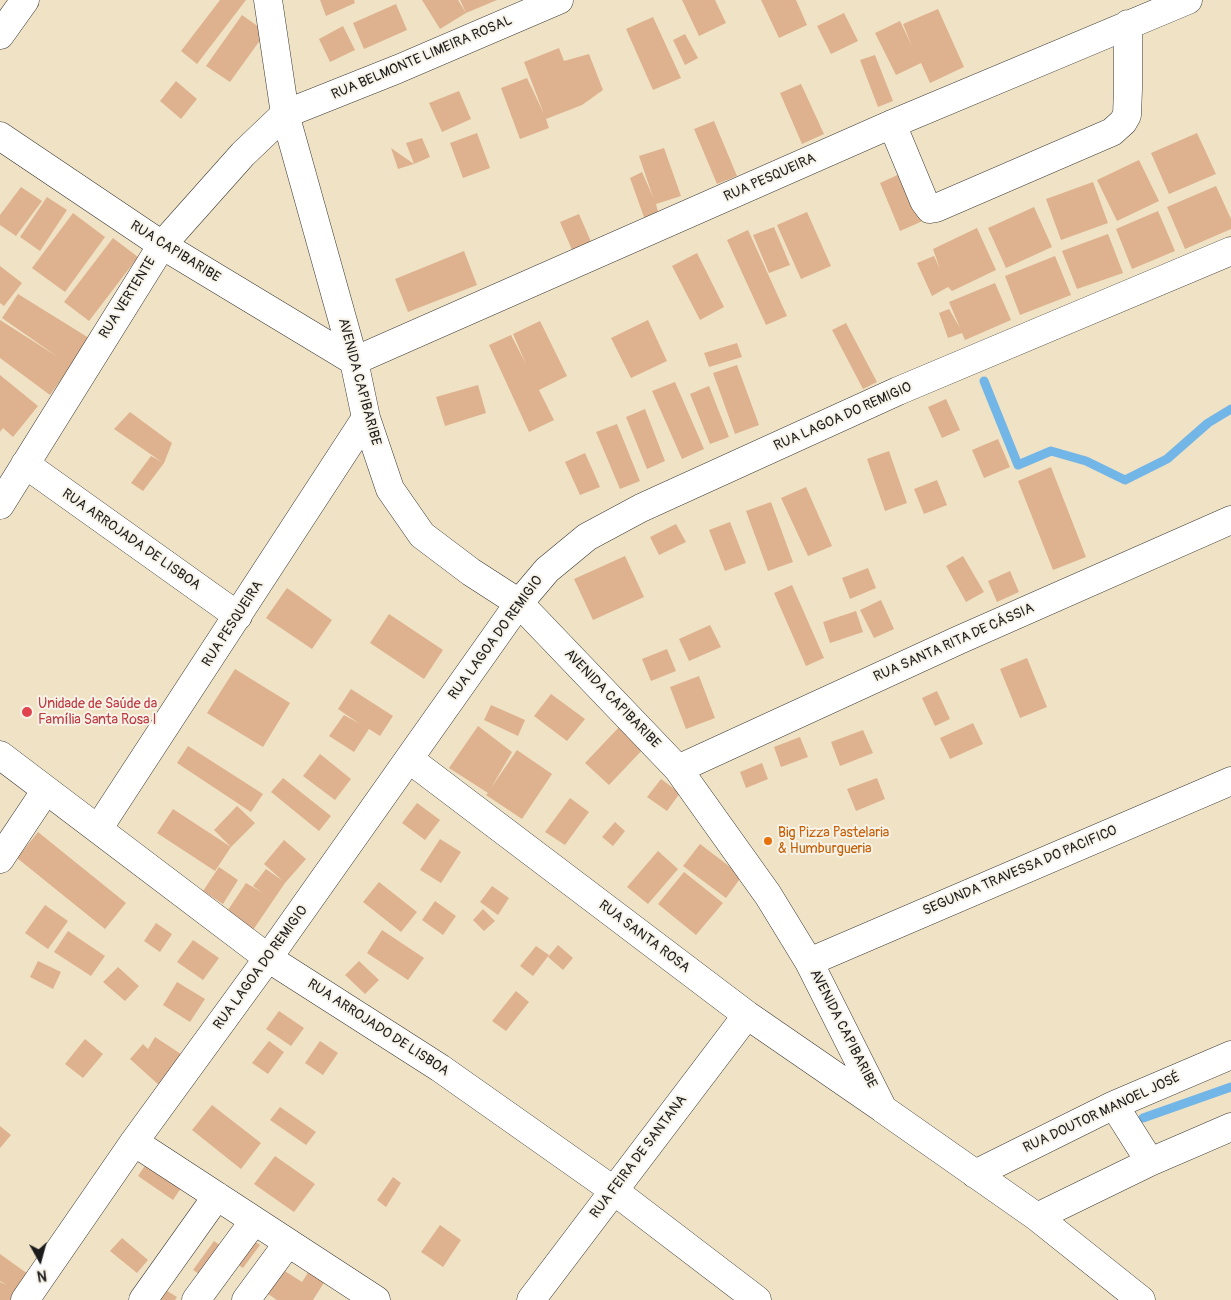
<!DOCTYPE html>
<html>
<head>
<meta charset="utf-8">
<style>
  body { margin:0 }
  #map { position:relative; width:1231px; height:1300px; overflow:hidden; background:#f0e2c5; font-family:Pangolin,sans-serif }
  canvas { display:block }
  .north { position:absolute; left:15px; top:1235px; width:50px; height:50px; -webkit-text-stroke:4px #f7f3e8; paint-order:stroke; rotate:173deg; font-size:14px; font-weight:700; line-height:20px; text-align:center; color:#1c1c1c }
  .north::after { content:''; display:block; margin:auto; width:18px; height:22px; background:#1c1c1c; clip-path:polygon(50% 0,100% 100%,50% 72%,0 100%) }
</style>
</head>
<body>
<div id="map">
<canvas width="1231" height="1300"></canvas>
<div class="north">N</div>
</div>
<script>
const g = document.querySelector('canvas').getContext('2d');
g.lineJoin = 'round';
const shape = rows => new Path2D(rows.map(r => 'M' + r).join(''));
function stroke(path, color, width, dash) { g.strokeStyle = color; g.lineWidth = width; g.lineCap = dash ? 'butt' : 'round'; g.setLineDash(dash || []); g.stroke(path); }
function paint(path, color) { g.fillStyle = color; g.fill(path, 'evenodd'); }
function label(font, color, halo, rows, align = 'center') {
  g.font = font + ' Pangolin,sans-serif'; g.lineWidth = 4; g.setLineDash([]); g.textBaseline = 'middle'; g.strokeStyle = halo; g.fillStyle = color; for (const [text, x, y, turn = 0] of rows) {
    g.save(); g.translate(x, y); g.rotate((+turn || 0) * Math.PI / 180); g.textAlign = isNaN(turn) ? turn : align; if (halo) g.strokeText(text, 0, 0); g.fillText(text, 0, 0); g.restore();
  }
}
stroke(shape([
  [984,381,1018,465,1051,451,1086,461,1125,480,1167,459,1208,423,1231,409],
  [1143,1118,1231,1087]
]), '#72b6e8', 9);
paint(shape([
  [220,0,246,0,197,64,181,51],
  [320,0,354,0,355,3,326,16],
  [422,0,458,0,466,13,460,0,497,0,466,13,440,29],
  [682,0,715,0,726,23,699,36],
  [761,0,796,0,807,25,779,38],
  [396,4,407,30,364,49,353,23],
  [938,9,964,67,930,83,921,63,896,75,875,33,900,21,912,46,903,24],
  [844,13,858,41,831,54,817,26],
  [242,15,266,32,230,82,206,66],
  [653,17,681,78,653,90,626,29],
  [343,26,355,50,330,62,319,39],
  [685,34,698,58,685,65,673,40],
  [559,48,564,61,589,54,603,90,582,105,546,119,549,128,520,139,501,88,527,78,544,114,524,62],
  [875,55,893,101,878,107,860,60],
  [176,81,197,99,181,119,160,101],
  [801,84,824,134,802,144,780,93],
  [459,91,471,119,442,132,429,103],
  [714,121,737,176,717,184,694,129],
  [477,133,490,168,463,178,450,143],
  [1197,133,1216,174,1169,194,1151,153],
  [422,138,430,157,414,164,398,169,391,148,414,164,406,143],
  [664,148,681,196,656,204,659,216,645,220,630,178,642,172,653,197,639,156],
  [1139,160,1159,201,1117,221,1097,180],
  [904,172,925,220,900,231,880,183],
  [1093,182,1108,223,1061,240,1046,199],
  [1216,186,1231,219,1231,229,1185,249,1167,207],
  [21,187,42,201,16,236,0,225,0,215],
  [47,197,67,210,40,251,20,237],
  [1034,207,1052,247,1006,268,988,228],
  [1158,211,1175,251,1132,269,1116,229],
  [807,212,831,266,801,279,777,225],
  [73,213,105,237,65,292,32,268],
  [579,214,592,244,573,252,560,222],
  [774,227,790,265,769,273,753,235],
  [977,228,996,270,952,291,948,287,932,296,917,263,934,256,940,269,933,249],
  [748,230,787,316,766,325,727,240],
  [1108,234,1123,273,1077,289,1062,251],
  [113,238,138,257,89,321,64,302],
  [464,251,477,285,408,312,395,279],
  [697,253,724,307,700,320,672,266],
  [1055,256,1071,295,1020,315,1005,276],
  [0,266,22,283,4,306,0,303],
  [995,283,1011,320,965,340,962,333,948,338,939,313,949,309,960,328,949,302],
  [18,294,89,338,71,366,50,395,0,358,0,320,58,357,2,318],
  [648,320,667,361,631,378,611,338],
  [540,321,567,376,539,390,554,420,529,432,489,345,511,335,526,364,513,334],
  [846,323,877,382,863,389,832,330],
  [737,343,742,357,709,367,704,353],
  [737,365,759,425,735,434,713,373],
  [0,375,38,406,13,437,3,428,0,432],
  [675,382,704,449,682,459,652,391],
  [478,385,486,413,445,426,436,397],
  [709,386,729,437,710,444,690,394],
  [946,399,960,430,942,438,928,407],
  [645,409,665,461,647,469,626,417],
  [130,412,172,443,164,463,143,491,131,483,151,456,162,462,114,429],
  [617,424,640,481,620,489,596,432],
  [998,439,1010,467,984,478,972,450],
  [889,451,907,503,885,511,867,459],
  [585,453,600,487,580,495,565,462],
  [1051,467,1086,557,1053,570,1018,481],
  [937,480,947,505,924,514,914,489],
  [806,487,832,546,808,556,781,498],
  [771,502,793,562,768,571,746,511],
  [730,522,746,563,725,571,709,530],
  [676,524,686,542,659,555,650,537],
  [625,556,644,597,593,620,574,579],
  [963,556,984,592,966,602,946,566],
  [868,568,876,588,850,599,842,578],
  [1010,571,1019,592,997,602,988,581],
  [792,585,824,658,806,666,774,593],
  [287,588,332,620,312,649,266,618],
  [881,600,894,629,874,638,860,610],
  [856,611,863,632,830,643,823,622],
  [389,614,443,650,424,679,370,643],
  [710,625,721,647,689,661,679,639],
  [667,649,676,671,651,681,642,659],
  [1027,658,1047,707,1020,718,1000,669],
  [235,669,290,703,263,747,207,713],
  [699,676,715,718,686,729,670,687],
  [351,689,393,716,380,736,369,729,354,752,329,736,344,715,360,724,338,709],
  [937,691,950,719,935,726,922,698],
  [551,694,585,719,567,741,534,716],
  [491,705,525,720,518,736,484,720],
  [973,723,983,744,950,759,940,738],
  [622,724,646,746,609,785,585,763],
  [478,726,512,752,491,788,517,750,552,774,522,819,486,795,488,793,449,768],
  [863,730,873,753,840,766,831,742],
  [800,737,808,757,781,767,774,747],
  [188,746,263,794,251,812,177,763],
  [320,754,351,779,335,800,303,776],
  [762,763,768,779,746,788,740,772],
  [283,778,331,816,319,831,271,792],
  [877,778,885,799,856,811,847,789],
  [661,779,680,793,667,811,647,797],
  [570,798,589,812,565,845,545,832],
  [417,803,440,820,425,840,402,823],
  [237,806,255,823,231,847,214,830],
  [173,809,231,847,215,871,157,833],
  [615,822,625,831,613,846,602,837],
  [38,832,126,903,105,929,17,858],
  [440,839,461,852,441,883,420,870],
  [284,840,306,859,285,883,251,933,224,916,246,883,263,893,253,886,266,869,283,881,264,864],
  [700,844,742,876,726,898,683,866],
  [658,851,678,869,648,904,627,887],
  [219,867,238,880,223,904,203,891],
  [684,872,723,903,696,935,658,904],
  [379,882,417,912,401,932,363,902],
  [492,886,509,898,498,915,480,902],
  [435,901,456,916,443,935,422,920],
  [45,905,68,921,48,949,25,933],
  [483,909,495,921,484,931,473,920],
  [156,923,172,934,160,952,144,941],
  [382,930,424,958,408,980,367,953],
  [68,931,105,956,91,976,54,952],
  [193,940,219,958,203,980,177,962],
  [558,945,573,958,563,970,548,957],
  [536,946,549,955,533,976,520,966],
  [38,961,61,972,53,989,30,977],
  [359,961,379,980,365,994,345,975],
  [118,967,139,986,125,1001,103,982],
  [177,982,205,999,190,1022,163,1005],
  [516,991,529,1002,506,1031,492,1021],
  [279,1011,304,1028,291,1046,266,1029],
  [155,1037,184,1056,160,1086,130,1059,143,1044,148,1049],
  [85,1039,103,1054,83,1078,65,1064],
  [269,1041,284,1052,268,1074,252,1063],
  [320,1041,338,1053,323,1075,305,1063],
  [212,1105,261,1143,241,1169,192,1130],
  [280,1107,316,1132,306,1145,270,1120],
  [0,1126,11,1135,0,1148],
  [275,1156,315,1184,294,1212,254,1184],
  [146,1164,181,1188,173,1200,138,1176],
  [393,1177,401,1183,386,1207,377,1200],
  [440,1225,461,1240,443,1267,421,1252],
  [242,1233,260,1245,243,1268,226,1257],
  [122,1238,148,1260,137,1273,110,1251],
  [214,1241,224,1248,204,1277,193,1270],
  [0,1254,35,1279,15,1292,10,1300,0,1300,0,1282,7,1285,0,1281],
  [280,1268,302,1282,309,1271,325,1281,313,1300,277,1300,265,1292],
  [159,1286,177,1297,175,1300,151,1300]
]), '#deb28e');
const minor = shape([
  [268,0,285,114,354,361,366,418,390,489,422,535,471,572,519,603,678,769,768,895,809,962,883,1109,1037,1217,1141,1300],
  [0,35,25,0],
  [892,124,924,201,930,209,936,208,1112,132,1123,122,1127,115,1128,89,1128,24],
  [0,136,162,245,354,361,892,124,1188,0],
  [25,464,238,616],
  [0,505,162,245,243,154,285,114,398,69,559,0],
  [0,755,268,958,440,1068,613,1190,757,1300],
  [409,759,747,1015,882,1108],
  [678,769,959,640,1231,520],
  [98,829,366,418],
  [0,859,46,790],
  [809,962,1231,781],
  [1114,1105,1150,1162],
  [134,1142,376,1300],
  [975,1174,1114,1105,1231,1055],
  [1037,1217,1150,1162,1231,1127],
  [25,1300,134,1142,268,958,519,603,547,570,587,537,641,508,898,391,1231,251],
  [143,1300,217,1196],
  [196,1300,254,1221],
  [246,1300,288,1243],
  [531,1300,747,1015]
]);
stroke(minor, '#3c3a35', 29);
stroke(minor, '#fff', 28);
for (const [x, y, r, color] of [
  [27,712,6,"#e0444e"],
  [768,841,5,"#e8710a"]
]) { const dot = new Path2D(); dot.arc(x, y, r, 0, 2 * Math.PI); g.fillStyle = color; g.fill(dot); stroke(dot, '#f7f3e8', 2); }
label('14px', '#1c1c1c', '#f7f3e8', [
  ["RUA BELMONTE LIMEIRA ROSAL",422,58,-23],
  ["RUA PESQUEIRA",770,178,-24],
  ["RUA CAPIBARIBE",175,252,32],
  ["RUA VERTENTE",128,298,-58],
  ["AVENIDA CAPIBARIBE",359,382,75],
  ["RUA LAGOA DO REMIGIO",843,417,-24],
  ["RUA ARROJADA DE LISBOA",131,540,35],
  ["RUA PESQUEIRA",233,624,-57],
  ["RUA LAGOA DO REMIGIO",496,638,-54],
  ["RUA SANTA RITA DE CÁSSIA",954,643,-24],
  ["AVENIDA CAPIBARIBE",612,699,46],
  ["SEGUNDA TRAVESSA DO PACIFICO",1020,871,-23],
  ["RUA SANTA ROSA",644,937,37],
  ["RUA LAGOA DO REMIGIO",261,968,-54],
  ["RUA ARROJADO DE LISBOA",378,1028,33],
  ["AVENIDA CAPIBARIBE",843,1029,63],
  ["RUA DOUTOR MANOEL JOSÉ",1102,1113,-25],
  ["RUA FEIRA DE SANTANA",639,1157,-53]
]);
label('14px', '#be3a42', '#f7f3e8', [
  ["Unidade de Saúde da",38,704],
  ["Família Santa Rosa I",38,720]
], 'left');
label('14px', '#c56008', '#f7f3e8', [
  ["Big Pizza Pastelaria",778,833],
  ["& Humburgueria",778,849]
], 'left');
</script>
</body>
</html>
